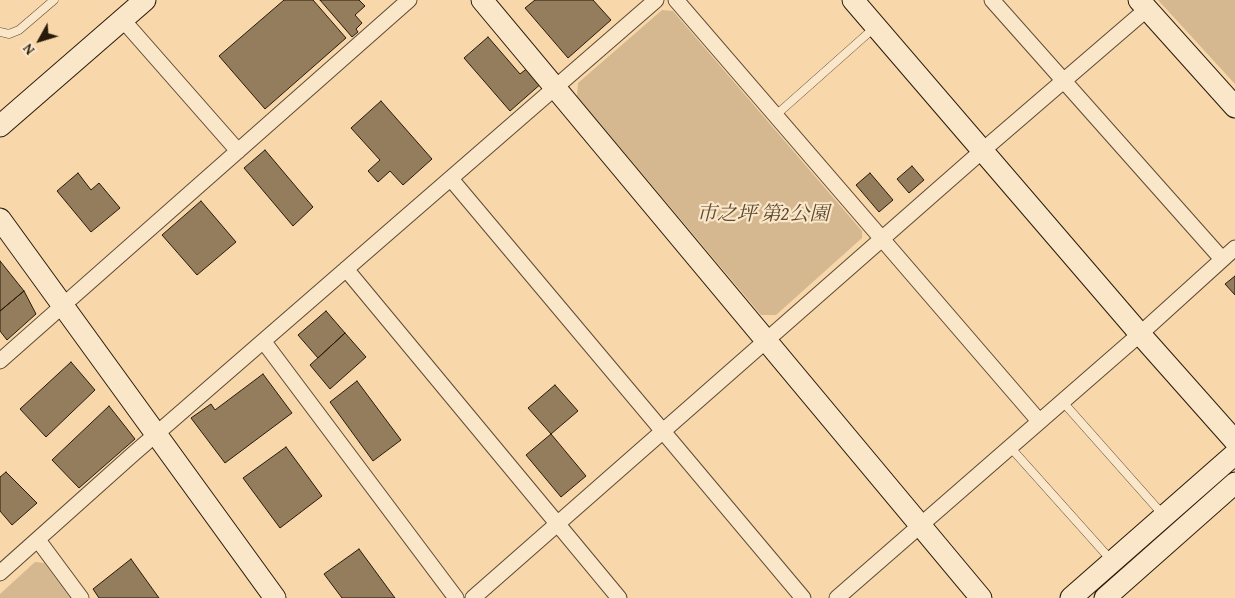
<!DOCTYPE html>
<html>
<head>
<meta charset="utf-8">
<style>
  body { margin:0 }
  #map { position:relative; width:1235px; height:598px; overflow:hidden; background:#f8d8ab; font-family:"Gentium Book Plus",serif }
  canvas { display:block }
  .north { position:absolute; left:15px; top:15px; width:50px; height:50px; -webkit-text-stroke:4px #fae6c8; paint-order:stroke; rotate:231deg; font-size:14px; font-weight:700; line-height:20px; text-align:center; color:#281b09 }
  .north::after { content:''; display:block; margin:auto; width:18px; height:22px; background:#281b09; clip-path:polygon(50% 0,100% 100%,50% 72%,0 100%) }
</style>
</head>
<body>
<div id="map">
<canvas width="1235" height="598"></canvas>
<div class="north">N</div>
</div>
<script>
const g = document.querySelector('canvas').getContext('2d');
g.lineJoin = 'round';
function paint(path, color) { g.fillStyle = color; g.fill(path, 'evenodd'); }
const shape = rows => new Path2D(rows.map(r => 'M' + r).join(''));
function stroke(path, color, width, dash) { g.strokeStyle = color; g.lineWidth = width; g.lineCap = dash ? 'butt' : 'round'; g.setLineDash(dash || []); g.stroke(path); }
function label(font, color, halo, rows, align = 'center') {
  g.font = font + ' "Gentium Book Plus","Noto Serif JP",serif'; g.lineWidth = 4.5; g.setLineDash([]); g.textBaseline = 'middle'; g.strokeStyle = halo; g.fillStyle = color; for (const [text, x, y, turn = 0] of rows) {
    g.save(); g.translate(x, y); g.rotate((+turn || 0) * Math.PI / 180); g.textAlign = isNaN(turn) ? turn : align; if (halo) g.strokeText(text, 0, 0); g.fillText(text, 0, 0); g.restore();
  }
}
paint(shape([
  [1158,0,1235,0,1235,84],
  [662,10,673,11,862,231,862,238,776,315,761,315,577,96,578,83],
  [35,562,44,563,70,598,0,598,0,594]
]), '#d5b88f');
const building = shape([
  [284,0,313,0,346,38,265,109,219,56,284,0],
  [320,0,359,0,365,6,355,15,362,23,356,29,358,32,352,37,320,0],
  [535,0,593,0,611,20,568,58,525,8,535,0],
  [488,37,520,74,529,67,543,82,510,111,464,58,488,37],
  [381,101,432,159,403,185,390,171,378,182,368,171,380,160,351,128,381,101],
  [265,150,313,207,293,226,244,168,265,150],
  [912,166,924,180,909,193,897,179,912,166],
  [78,173,91,190,99,183,120,208,91,232,57,191,78,173],
  [870,173,893,200,879,212,856,185,870,173],
  [201,201,236,242,197,275,162,235,201,201],
  [0,261,24,291,0,311,0,261],
  [1235,276,1235,295,1225,284,1235,276],
  [24,291,36,314,7,340,0,331,0,311,24,291],
  [326,311,345,333,318,358,298,335,326,311],
  [345,333,366,357,330,389,310,365,345,333],
  [71,362,95,390,46,437,20,409,71,362],
  [263,374,292,413,225,463,191,418,211,404,215,410,263,374],
  [357,381,401,440,373,461,330,402,357,381],
  [555,385,578,411,551,434,528,408,555,385],
  [109,406,135,439,79,488,52,460,109,406],
  [551,434,586,476,561,497,526,455,551,434],
  [286,447,322,496,280,528,243,478,286,447],
  [6,472,37,503,12,525,0,511,0,477,6,472],
  [359,549,395,598,342,598,324,574,359,549],
  [131,559,159,598,99,598,93,589,131,559]
]);
paint(building, '#947d5d');
stroke(building, '#281b09', 1);
const lane = shape([
  [0,32,9,34,19,30,54,0],
  [776,115,874,28],
  [1062,401,1164,516],
  [1010,447,1112,561]
]);
const street = shape([
  [676,0,1039,421],
  [992,0,1222,259],
  [122,19,238,151],
  [451,179,803,598],
  [346,269,619,598],
  [264,342,456,598],
  [0,361,409,0],
  [38,540,81,598],
  [0,573,132,455,656,0],
  [473,598,982,151,1147,9],
  [837,598,1140,334,1235,248]
]);
const secondary = shape([
  [482,0,981,598],
  [853,0,1140,334,1235,441],
  [1139,0,1235,107],
  [0,126,145,0],
  [0,219,275,598],
  [1071,598,1235,454],
  [1105,598,1235,483]
]);
stroke(lane, '#5c4a32', 9);
stroke(street, '#5c4a32', 17);
stroke(secondary, '#281b09', 23);
stroke(lane, '#fae6c8', 8);
stroke(street, '#fae6c8', 15);
stroke(secondary, '#fae6c8', 21);
label('italic 20px', '#5c4a31', '#fae6c8', [
  ["市之坪 第2公園",763,215]
]);
</script>
</body>
</html>
